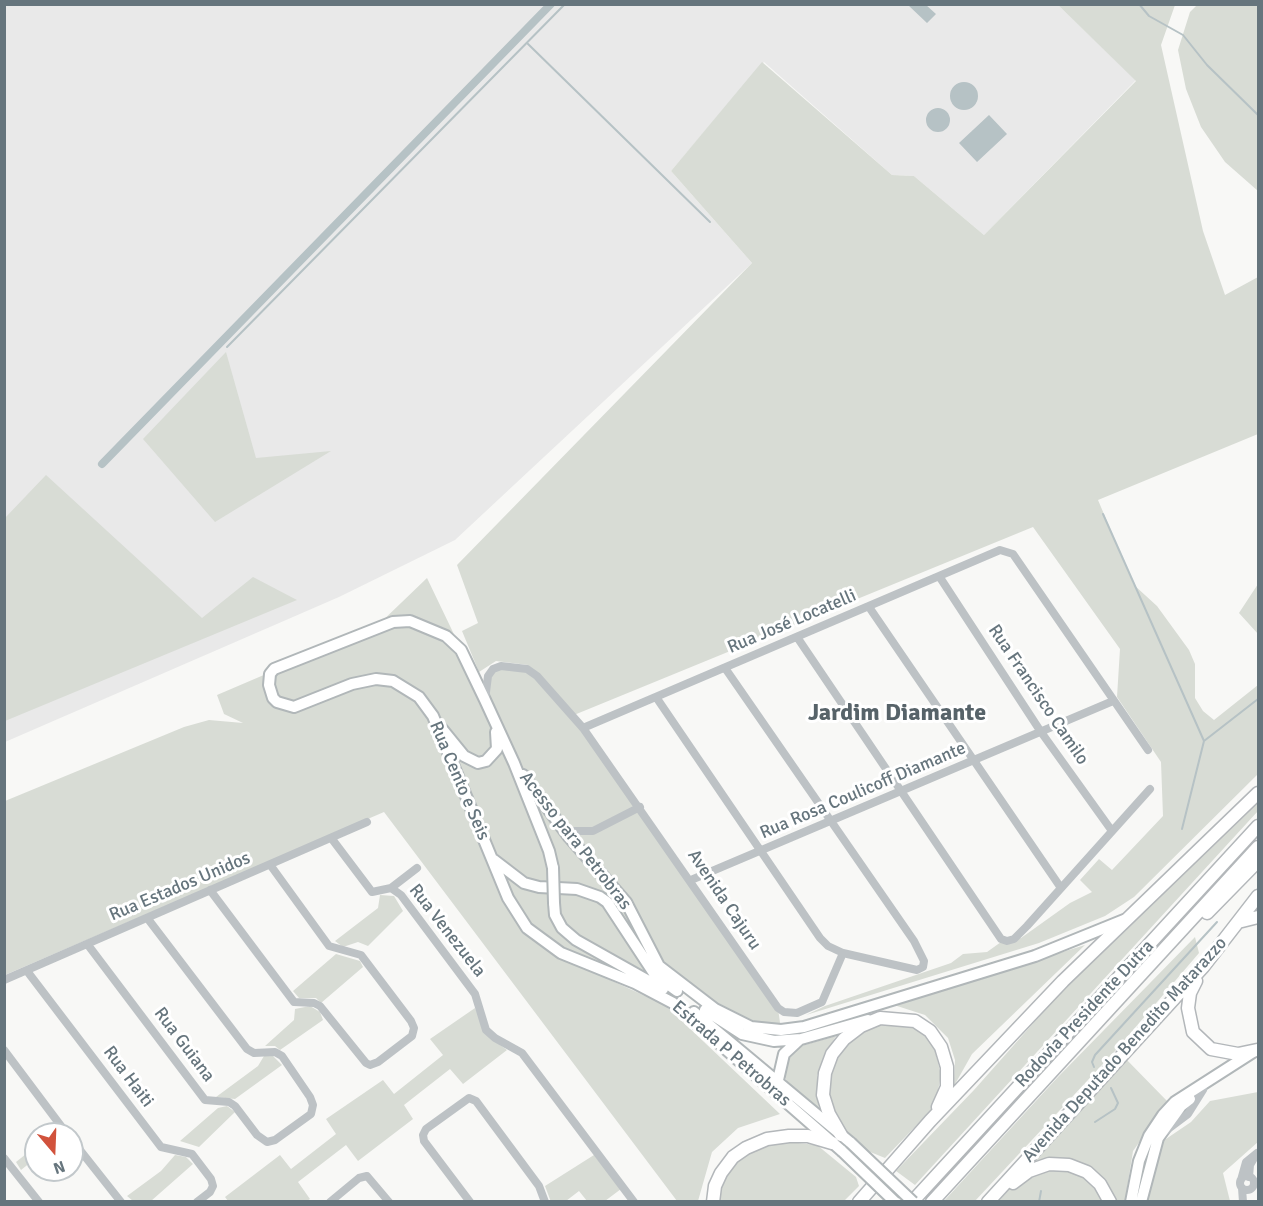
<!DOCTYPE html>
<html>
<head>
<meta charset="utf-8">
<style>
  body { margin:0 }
  #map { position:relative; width:1263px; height:1206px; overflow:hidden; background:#f8f8f6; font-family:Signika,sans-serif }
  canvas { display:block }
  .frame { position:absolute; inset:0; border:6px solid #66757d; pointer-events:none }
  .north { position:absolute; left:24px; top:1122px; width:60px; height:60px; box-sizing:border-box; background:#fff; border:2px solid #c2c8cb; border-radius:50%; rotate:161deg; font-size:16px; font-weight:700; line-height:24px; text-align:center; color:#66757d }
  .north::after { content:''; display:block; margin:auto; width:21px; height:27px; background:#d1523c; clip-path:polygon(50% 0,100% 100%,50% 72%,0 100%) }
</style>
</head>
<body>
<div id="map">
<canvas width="1263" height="1206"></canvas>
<div class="frame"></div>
<div class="north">N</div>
</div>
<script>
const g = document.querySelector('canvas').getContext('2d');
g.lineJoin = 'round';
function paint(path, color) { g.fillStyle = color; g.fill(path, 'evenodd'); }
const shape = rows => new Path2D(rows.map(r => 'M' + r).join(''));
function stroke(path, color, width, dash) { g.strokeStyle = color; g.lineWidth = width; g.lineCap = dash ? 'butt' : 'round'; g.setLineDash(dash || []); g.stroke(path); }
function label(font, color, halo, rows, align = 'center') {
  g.font = font + ' Signika,sans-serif'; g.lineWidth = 6; g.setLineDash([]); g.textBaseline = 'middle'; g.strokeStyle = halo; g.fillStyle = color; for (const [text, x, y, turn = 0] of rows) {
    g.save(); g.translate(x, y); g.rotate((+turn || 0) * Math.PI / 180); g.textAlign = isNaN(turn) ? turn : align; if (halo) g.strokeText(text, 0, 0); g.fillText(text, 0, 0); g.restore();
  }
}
paint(shape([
  [5,5,1058,5,1136,80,984,235,914,176,892,175,764,62,671,171,752,263,455,540,339,597,5,742]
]), '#e9e9e9');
paint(shape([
  [1058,5,1175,5,1161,45,1203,231,1225,295,1258,277,1258,434,1098,500,1134,585,1157,606,1189,650,1195,664,1195,698,1203,711,1214,720,1258,685,1258,774,1134,897,1105,916,1039,943,806,1015,825,1006,951,963,963,954,987,952,1001,942,1021,938,1070,903,1092,892,1080,880,1099,859,1112,870,1163,816,1161,762,1117,697,1120,649,1033,527,574,715,778,1008,781,1030,755,1027,677,982,654,983,564,959,665,1005,780,1114,738,1128,712,1152,698,1201,677,1201,384,812,5,975,5,801,184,727,209,720,243,723,224,714,217,695,376,627,427,578,485,699,493,669,528,665,496,661,479,672,462,631,478,623,457,565,752,263,671,171,762,62,892,175,914,176,984,235,1136,81],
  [1197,5,1258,5,1258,191,1225,162,1201,127,1186,89,1178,50,1190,12],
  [226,352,256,458,331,451,215,522,143,439],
  [46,475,202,618,253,577,297,600,5,721,5,518],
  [1258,584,1258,634,1239,613],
  [1258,802,1258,811,915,1185,896,1171,974,1090,1107,940],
  [380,895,394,896,403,911,368,946,358,942,343,947,335,941,378,908],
  [1195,937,1199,953,1116,1050,975,1201,944,1201,1057,1078],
  [1085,945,972,1054,954,1086,955,1060,948,1038,925,1015,894,1005],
  [336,954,360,961,363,967,321,1003,316,998,299,998,293,991],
  [310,1006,320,1012,323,1020,280,1050,275,1046,265,1046,294,1020,295,1009],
  [475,1008,488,1036,507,1050,463,1084,450,1069,404,1105,413,1119,358,1161,346,1145,298,1182,310,1199,307,1201,228,1201,225,1197,280,1155,291,1169,336,1134,326,1119,383,1080,394,1094,443,1055,430,1039],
  [884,1021,903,1022,923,1031,933,1043,941,1075,935,1106,885,1158,858,1147,836,1123,829,1108,826,1081,844,1041],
  [836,1036,825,1054,817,1076,819,1109,790,1088,783,1073,789,1054,794,1048],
  [264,1056,273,1056,282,1065,235,1099,216,1097,258,1066],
  [1124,1057,1168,1102,1133,1151,1125,1201,998,1202],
  [1258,1092,1258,1142,1223,1173,1230,1201,1145,1202,1153,1162,1163,1141,1191,1122,1210,1101],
  [227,1106,235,1112,199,1147,180,1141,218,1108],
  [779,1141,817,1145,856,1177,859,1186,844,1201,719,1202,720,1185,729,1169,755,1148],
  [36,1146,36,1158,21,1170,16,1162],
  [175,1155,186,1157,193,1164,151,1201,133,1201,127,1196,161,1171],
  [594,1155,621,1189,605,1201,587,1201,579,1191,566,1201,551,1202,545,1186]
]), '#d8dcd5');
paint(shape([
  [908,5,926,5,936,14,927,23],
  '950 96a14 14 0 1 1 28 0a14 14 0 1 1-28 0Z',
  '926 120a12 12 0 1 1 24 0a12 12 0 1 1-24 0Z',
  [989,115,1007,134,977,162,959,143]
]), '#b6c2c5');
stroke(shape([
  [1139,4,1149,16,1183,35,1207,65,1258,115],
  [527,43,710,222],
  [227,347,565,4],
  [1103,514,1204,741],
  [1182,829,1204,741,1258,699],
  [1094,1067,1092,1062,1095,1055,1217,922],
  [1095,1122,1115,1109,1118,1103,1111,1088],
  [1039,1202,1041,1191]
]), '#b6c2c5', 2);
stroke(shape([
  [102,464,551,4]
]), '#b6c2c5', 8);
const major = shape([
  [442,729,464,756,478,763,486,761,497,749,496,732],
  [523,775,569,837,626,902,659,966,715,1009,751,1027,781,1030,804,1027,1035,956,1124,920],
  [494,860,524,883,539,887,577,889,600,897,607,902,655,975,677,991],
  [553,868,549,851,514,763,485,700,461,650,446,636,410,621,393,622,274,669,270,674,269,685,273,698,277,702,294,707,352,684,376,679,393,681,419,697,433,716,508,898,527,928,561,953,635,983,673,1003,842,1151],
  [554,903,555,915,562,928,576,940,663,989],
  [705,1010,742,1034,774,1041,801,1039,868,1020],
  [694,1012,851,1143],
  [778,1080,784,1054,799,1040],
  [1131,1202,1139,1161,1149,1136,1163,1115,1175,1102,1253,1052],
  [1141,1202,1158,1138,1181,1106,1190,1099]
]);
const highway = shape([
  [1207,913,1258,861],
  [1238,922,1258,917],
  [1196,981,1190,993,1188,1008,1193,1032,1211,1049,1238,1054,1257,1050],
  [841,1135,829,1114,823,1095,825,1073,832,1054,844,1039,861,1026,880,1018,915,1021,930,1031,941,1047,947,1067,947,1087,938,1107],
  [1013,1183,1029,1171,1049,1164,1069,1165,1087,1172,1100,1184,1110,1202],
  [713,1202,715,1186,721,1173,733,1157,746,1148,767,1139,789,1136,808,1136,832,1143],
  [859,1202,930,1121,1063,981,1258,793],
  [912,1202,1258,826],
  [932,1202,1258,847],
  [988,1202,1203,967,1258,896]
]);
stroke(major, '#b1b7b9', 14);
stroke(highway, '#b3b7ba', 15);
stroke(shape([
  [939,576,1041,732,1112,831],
  [869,607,1061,888],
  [797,637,1001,939,1007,941,1014,939,1027,926,1150,789],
  [656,697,820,938,828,946,843,953,917,970,923,967,924,961,914,941,725,668],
  [485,700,488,676,493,669,501,666,527,669,537,676,583,728,778,1008,784,1012,797,1013,822,1002,843,953],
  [583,728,1000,550,1013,554,1148,750],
  [563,823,571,831,593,831,640,807],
  [332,839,372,892,391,888,401,895,475,994,486,1030,495,1038,522,1053,634,1202],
  [691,880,1113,701],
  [391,888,417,868],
  [210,890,294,1002,314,1003,320,1006,366,1063,370,1065,378,1062,412,1036,414,1028,411,1021,361,955,329,946,271,866],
  [88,945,205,1100,229,1102,235,1106,257,1135,267,1142,275,1140,311,1114,313,1105,310,1097,282,1056,275,1052,254,1053,247,1049,148,919],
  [27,971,161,1147,192,1154,211,1179,213,1186,210,1192,197,1202],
  [4,980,367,822],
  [4,1050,67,1134],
  [1164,1132,1188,1114,1203,1090],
  [72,1140,121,1202],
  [4,1158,39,1202],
  '1240 1183a7 7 0 1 1 14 0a7 7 0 1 1-14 0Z',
  [1241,1180,1246,1162,1257,1153,1250,1165,1249,1177],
  [1242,1188,1243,1202],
  [330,1202,359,1178,367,1176,389,1202],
  [470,1202,424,1141,423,1135,426,1129,469,1098,476,1101,539,1186,545,1202]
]), '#bdc2c5', 8);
stroke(major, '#fff', 10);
stroke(highway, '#fff', 12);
const majorBridge = shape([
  [553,868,554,903],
  [851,1143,913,1202],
  [842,1151,895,1202]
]);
stroke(majorBridge, '#b1b7b9', 14, []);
stroke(majorBridge, '#fff', 10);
label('18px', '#66757d', '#fff', [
  ["Rua José Locatelli",792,622,-23],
  ["Rua Francisco Camilo",1038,695,56],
  ["Rua Cento e Seis",459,781,67],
  ["Rua Rosa Coulicoff Diamante",863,791,-23],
  ["Acesso para Petrobras",575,841,52],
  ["Rua Estados Unidos",180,887,-23],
  ["Avenida Cajuru",724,900,56],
  ["Rua Venezuela",447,931,52],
  ["Rodovia Presidente Dutra",1085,1014,-47],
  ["Rua Guiana",184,1045,53],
  ["Avenida Deputado Benedito Matarazzo",1125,1050,-48],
  ["Estrada P Petrobras",731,1054,41],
  ["Rua Haiti",128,1077,53]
]);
label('bold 24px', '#576369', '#fff', [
  ["Jardim Diamante",897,714]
]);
</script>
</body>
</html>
